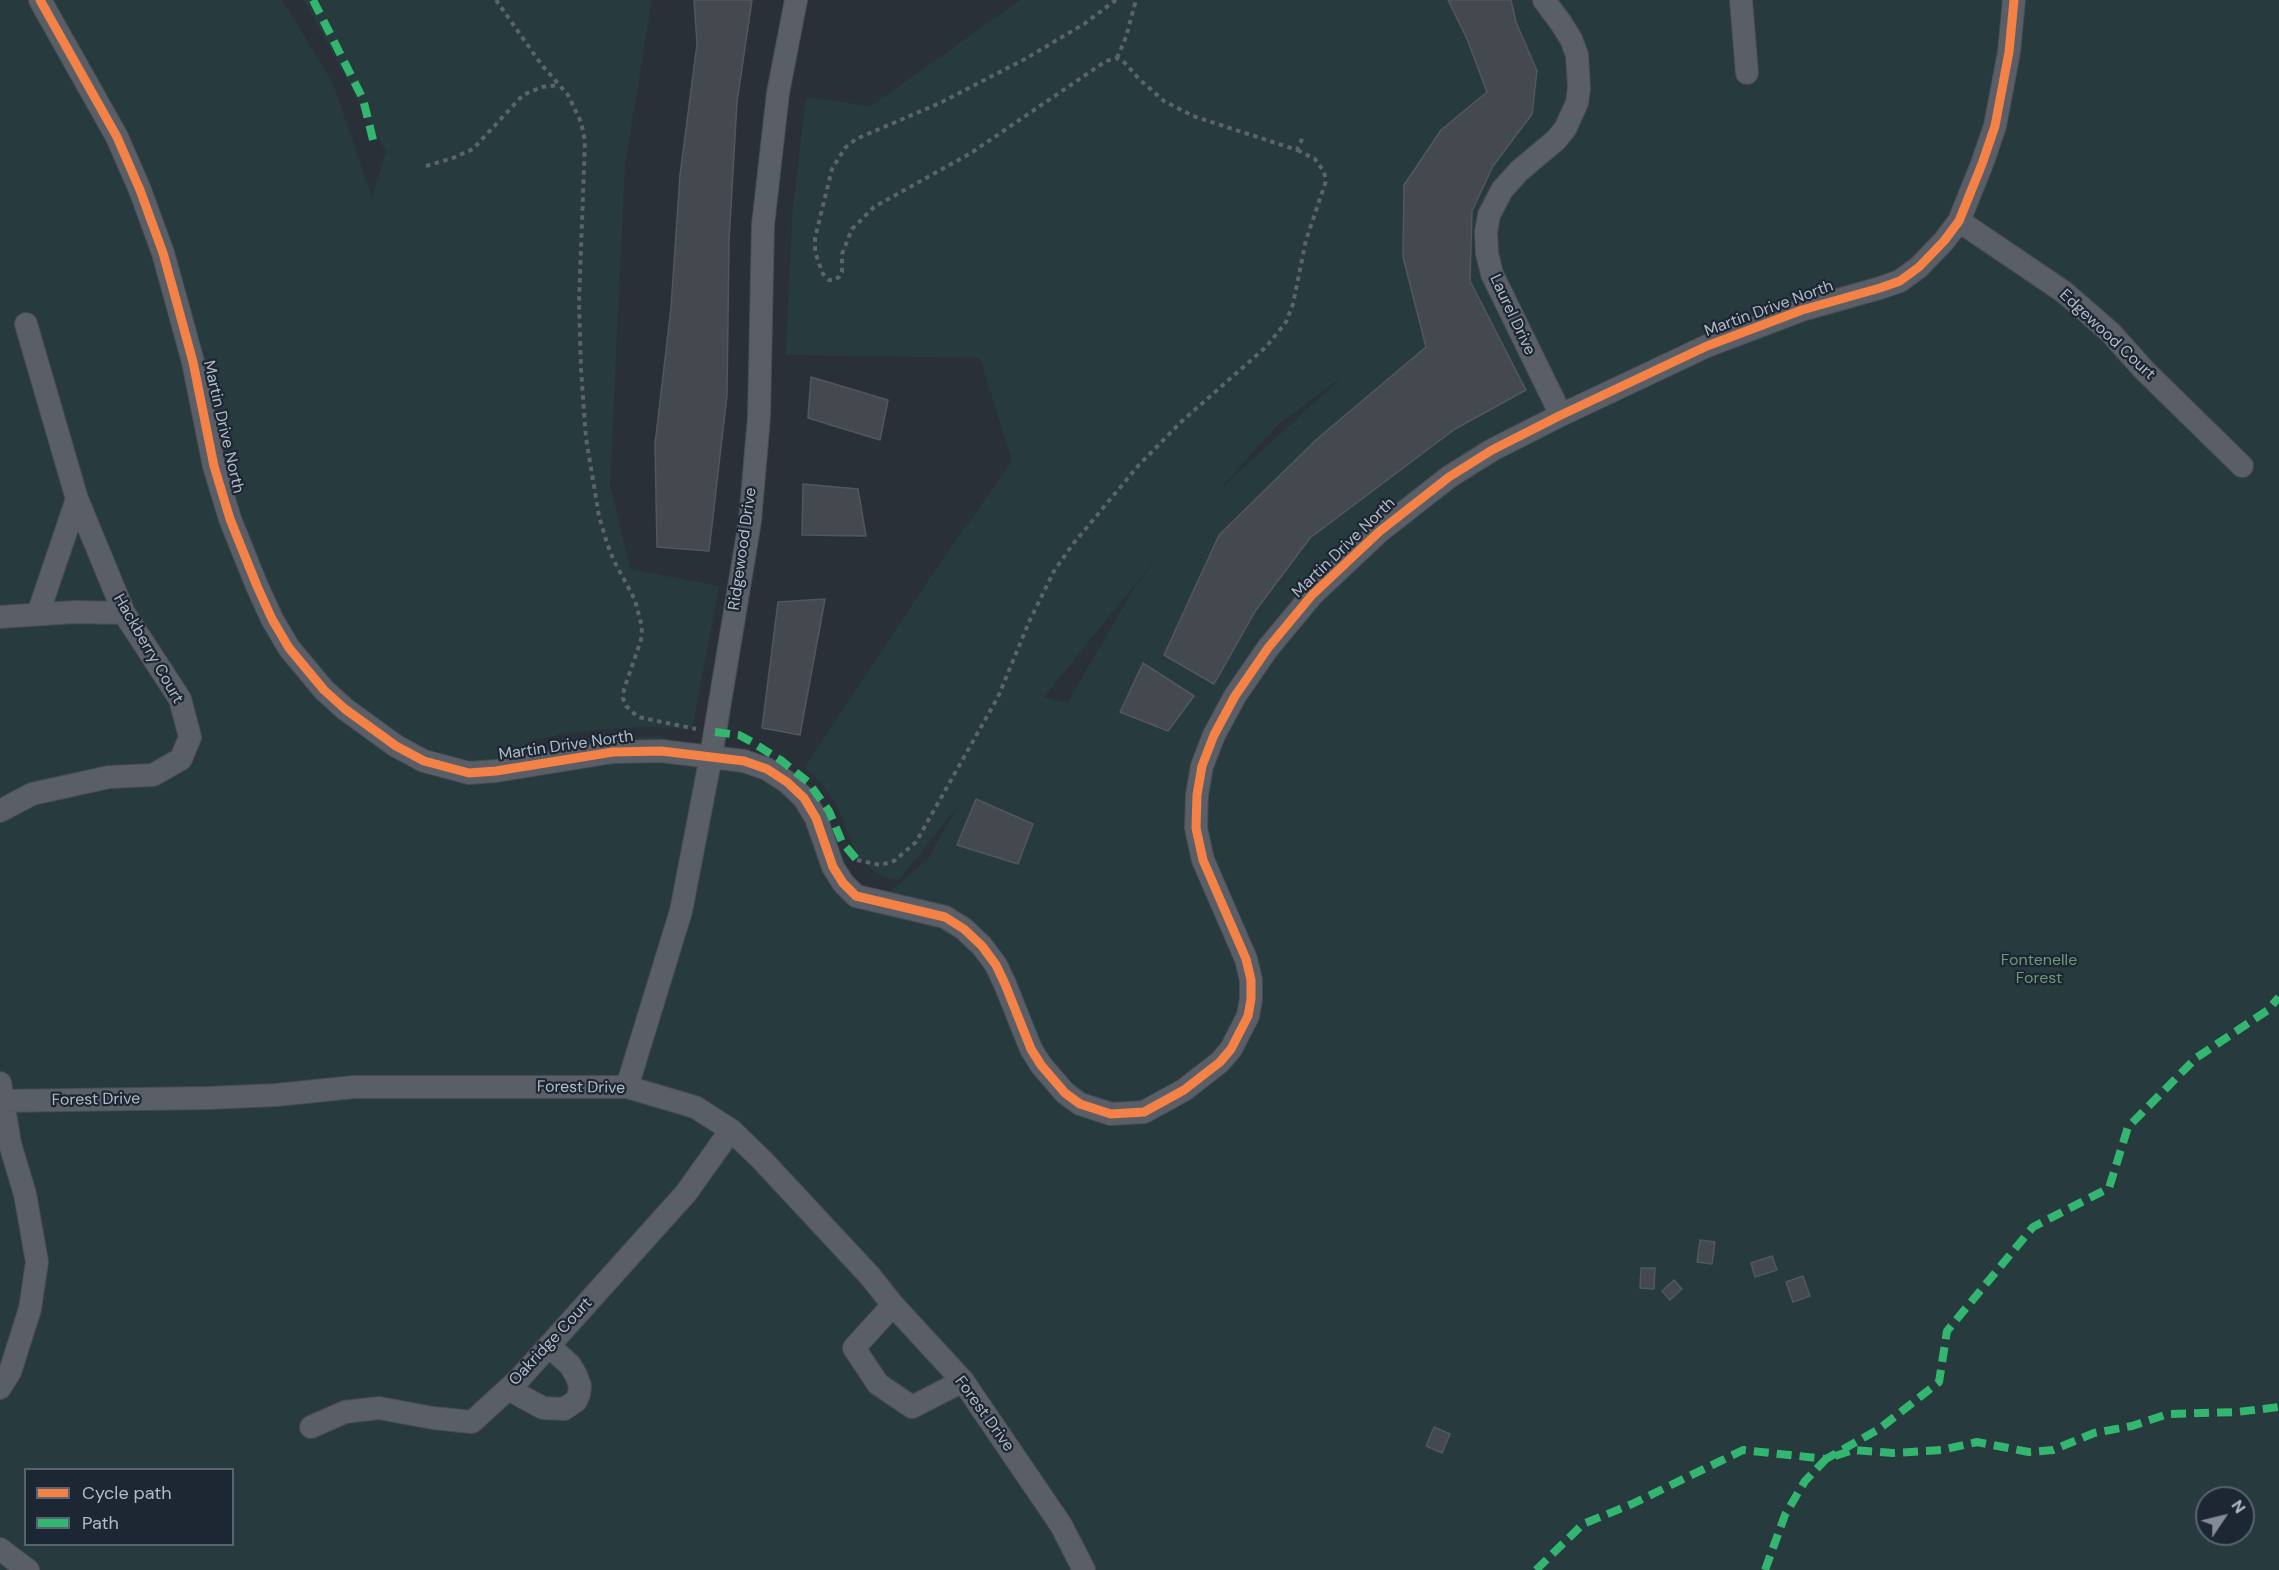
<!DOCTYPE html>
<html>
<head>
<meta charset="utf-8">
<style>
  body { margin:0 }
  #map { position:relative; width:2279px; height:1570px; overflow:hidden; background:#2a3038; font-family:"DM Sans",sans-serif }
  canvas { display:block }
  .legend { position:absolute; left:24px; top:1468px; width:210px; height:78px; box-sizing:border-box; background:#1d2633; border:2px solid #59626f; margin:0; padding:8px 10px; list-style:none; font-size:18px; color:#b4bcc9 }
  .legend li { display:flex; align-items:center; gap:12px; height:30px }
  .legend b { width:30px; border:2px solid #59626f }
  .north { position:absolute; left:2195px; top:1486px; width:60px; height:60px; box-sizing:border-box; background:#1d2633; border:2px solid #59626f; border-radius:50%; rotate:55deg; font-size:16px; font-weight:700; line-height:24px; text-align:center; color:#b4bcc9 }
  .north::after { content:''; display:block; margin:auto; width:21px; height:27px; background:#848b96; clip-path:polygon(50% 0,100% 100%,50% 72%,0 100%) }
</style>
</head>
<body>
<div id="map">
<canvas width="2279" height="1570"></canvas>
<ul class="legend">
<li><b style="height:8px;background:#f48246"></b>Cycle path</li>
<li><b style="height:8px;background:#33b770"></b>Path</li>
</ul>
<div class="north">N</div>
</div>
<script>
const g = document.querySelector('canvas').getContext('2d');
g.lineJoin = 'round';
function paint(path, color) { g.fillStyle = color; g.fill(path, 'evenodd'); }
const shape = rows => new Path2D(rows.map(r => 'M' + r).join(''));
function stroke(path, color, width, dash) { g.strokeStyle = color; g.lineWidth = width; g.lineCap = dash ? 'butt' : 'round'; g.setLineDash(dash || []); g.stroke(path); }
function label(font, color, halo, rows, align = 'center') {
  g.font = font + ' "DM Sans",sans-serif'; g.lineWidth = 4.5; g.setLineDash([]); g.textBaseline = 'middle'; g.strokeStyle = halo; g.fillStyle = color; for (const [text, x, y, turn = 0] of rows) {
    g.save(); g.translate(x, y); g.rotate((+turn || 0) * Math.PI / 180); g.textAlign = isNaN(turn) ? turn : align; if (halo) g.strokeText(text, 0, 0); g.fillText(text, 0, 0); g.restore();
  }
}
paint(shape([
  [0,0,282,0,333,83,372,198,386,152,304,0,652,0,625,164,610,485,630,569,719,586,692,729,649,727,606,729,563,734,528,742,533,750,611,737,660,736,683,745,775,762,851,877,864,890,885,896,928,859,958,806,899,880,888,879,877,874,859,859,835,802,821,783,805,767,933,573,1012,461,980,358,786,355,792,216,806,97,871,106,1020,0,2279,0,2279,1570,0,1570],
  [1339,379,1337,382,1218,491,1278,425],
  [1159,555,1135,587,1067,703,1044,697],
  [26,1470,232,1470,232,1544,26,1544],
  [2207,1498,2243,1498,2243,1534,2207,1534]
]), '#273a3e');
const building = shape([
  [694,0,752,0,737,102,729,241,727,395,709,551,657,547,655,444,671,308,680,175,697,44,694,0],
  [1448,0,1511,0,1516,22,1537,71,1532,114,1493,166,1472,211,1470,281,1526,390,1455,429,1310,538,1256,610,1214,684,1164,655,1219,535,1317,439,1426,347,1403,257,1404,185,1441,130,1487,92,1467,39,1448,0],
  [811,377,888,400,880,440,808,418,811,377],
  [803,484,858,489,866,536,802,535,803,484],
  [825,599,800,735,762,728,778,602,825,599],
  [1143,663,1194,696,1168,731,1120,712,1143,663],
  [976,799,1033,824,1018,864,957,845,976,799],
  [1700,1240,1715,1242,1712,1264,1697,1262,1700,1240],
  [1772,1256,1777,1270,1755,1277,1751,1263,1772,1256],
  [1641,1268,1655,1268,1654,1289,1640,1288,1641,1268],
  [1803,1276,1810,1296,1793,1302,1786,1282,1803,1276],
  [1674,1280,1682,1289,1670,1300,1662,1291,1674,1280],
  [1434,1427,1450,1434,1442,1453,1426,1446,1434,1427]
]);
paint(building, '#444950');
stroke(building, '#52575f', 1.5);
const minor = shape([
  [40,0,117,137,140,190,163,253,178,307,193,362,214,466,230,519,257,586,272,619,289,648,324,690,345,709,396,746,424,761,469,773,496,771,613,752,661,751,744,761,767,769,787,782,804,798,816,818,833,867,843,883,856,896,945,917,964,929,982,946,996,965,1005,984,1031,1049,1041,1065,1065,1093,1080,1104,1111,1114,1144,1112,1184,1090,1220,1062,1231,1049,1248,1016,1251,999,1251,980,1246,959,1203,860,1196,828,1197,795,1202,766,1214,735,1235,696,1268,648,1312,595,1380,531,1449,477,1492,450,1561,415,1707,346,1802,310,1880,288,1900,281,1919,267,1944,241,1959,221,1982,164,1995,126,2009,52,2014,0],
  [1544,0,1561,23,1571,39,1577,55,1579,88,1577,103,1565,129,1556,140,1519,171,1502,190,1489,215,1486,232,1487,253,1492,274,1561,415],
  [1741,0,1747,73],
  [1959,221,2064,292,2111,333,2144,370,2242,466],
  [38,614,77,499],
  [0,617,74,612,124,613],
  [0,811,32,794,109,777,153,775,181,759,190,737,180,699,124,613,77,499,26,324],
  [0,1083,10,1144,25,1194,37,1262,30,1309,10,1372,0,1388],
  [627,1087,681,911,711,756,750,521,759,417,763,225,778,93,796,0],
  [0,1101,209,1098,276,1095,354,1087,627,1087,695,1107,731,1130,762,1160,870,1276,893,1305,963,1381,1061,1525,1084,1570],
  [893,1305,854,1348,878,1384,912,1407,963,1381],
  [508,1389,543,1408,564,1409,576,1401,579,1394,580,1386,576,1375,570,1365,549,1346],
  [311,1427,345,1412,379,1408,433,1418,472,1422,520,1378,686,1193,731,1130],
  [0,1549,28,1570]
]);
stroke(minor, '#484c53', 24);
stroke(shape([
  [496,0,541,64,568,95,581,122,585,141,579,302,581,370,586,438,599,516,606,540,613,559,635,600,642,627,641,640,624,689,623,698,626,706,638,717,696,729],
  [1116,0,1084,24,1025,59,940,103,856,139,845,148,832,169,815,238,815,252,823,274,829,280,834,280,839,277,842,272,842,254,852,229,874,207,971,153,1106,61,1117,58,1125,63,1139,79,1164,101,1193,116,1297,150,1303,137],
  [1117,58,1126,37,1136,0],
  [426,166,453,158,473,149,523,95,542,87,559,85],
  [857,860,880,865,894,861,916,842,998,697,1029,622,1054,571,1073,544,1138,466,1181,422,1266,347,1286,322,1293,304,1306,240,1326,181,1324,172,1315,159,1297,150]
]), '#5d636a', 4, [4.5, 4.5]);
stroke(minor, '#5a5e66', 22);
stroke(shape([
  [313,0,363,99,374,144],
  [715,732,739,735,752,742,782,761,808,782,829,811,842,842,857,860],
  [1536,1570,1583,1524,1632,1504,1743,1450,1826,1459,1879,1429,1939,1382,1947,1331,2033,1227,2109,1188,2128,1127,2196,1058,2268,1010,2279,997],
  [1765,1570,1785,1515,1805,1481,1826,1459,1853,1450,1893,1453,1942,1450,1977,1442,2029,1452,2053,1450,2094,1433,2132,1426,2168,1414,2237,1412,2279,1407]
]), '#33b770', 8, [15, 8]);
stroke(shape([
  [40,0,117,137,140,190,163,253,178,307,193,362,214,466,230,519,257,586,272,619,289,648,324,690,345,709,396,746,424,761,469,773,496,771,613,752,661,751,744,761,767,769,787,782,804,798,816,818,833,867,843,883,856,896,945,917,964,929,982,946,996,965,1005,984,1031,1049,1041,1065,1065,1093,1080,1104,1111,1114,1144,1112,1184,1090,1220,1062,1231,1049,1248,1016,1251,999,1251,980,1246,959,1203,860,1196,828,1197,795,1202,766,1214,735,1235,696,1268,648,1312,595,1380,531,1449,477,1492,450,1561,415,1707,346,1802,310,1880,288,1900,281,1919,267,1944,241,1959,221,1982,164,1995,126,2009,52,2014,0]
]), '#f48246', 9);
label('16px', '#b4bcc9', '#1d2633', [
  ["Martin Drive North",1769,309,-20],
  ["Laurel Drive",1512,315,65],
  ["Edgewood Court",2107,335,43],
  ["Martin Drive North",223,427,77],
  ["Martin Drive North",1344,548,-44],
  ["Ridgewood Drive",743,549,-82],
  ["Hackberry Court",148,649,60],
  ["Martin Drive North",566,746,-8],
  ["Forest Drive",581,1088,1],
  ["Forest Drive",96,1100,-1],
  ["Oakridge Court",551,1342,-47],
  ["Forest Drive",984,1414,54]
]);
label('16px', '#6b9a76', '#1d2633', [
  ["Fontenelle",2039,961],
  ["Forest",2039,979]
]);
</script>
</body>
</html>
